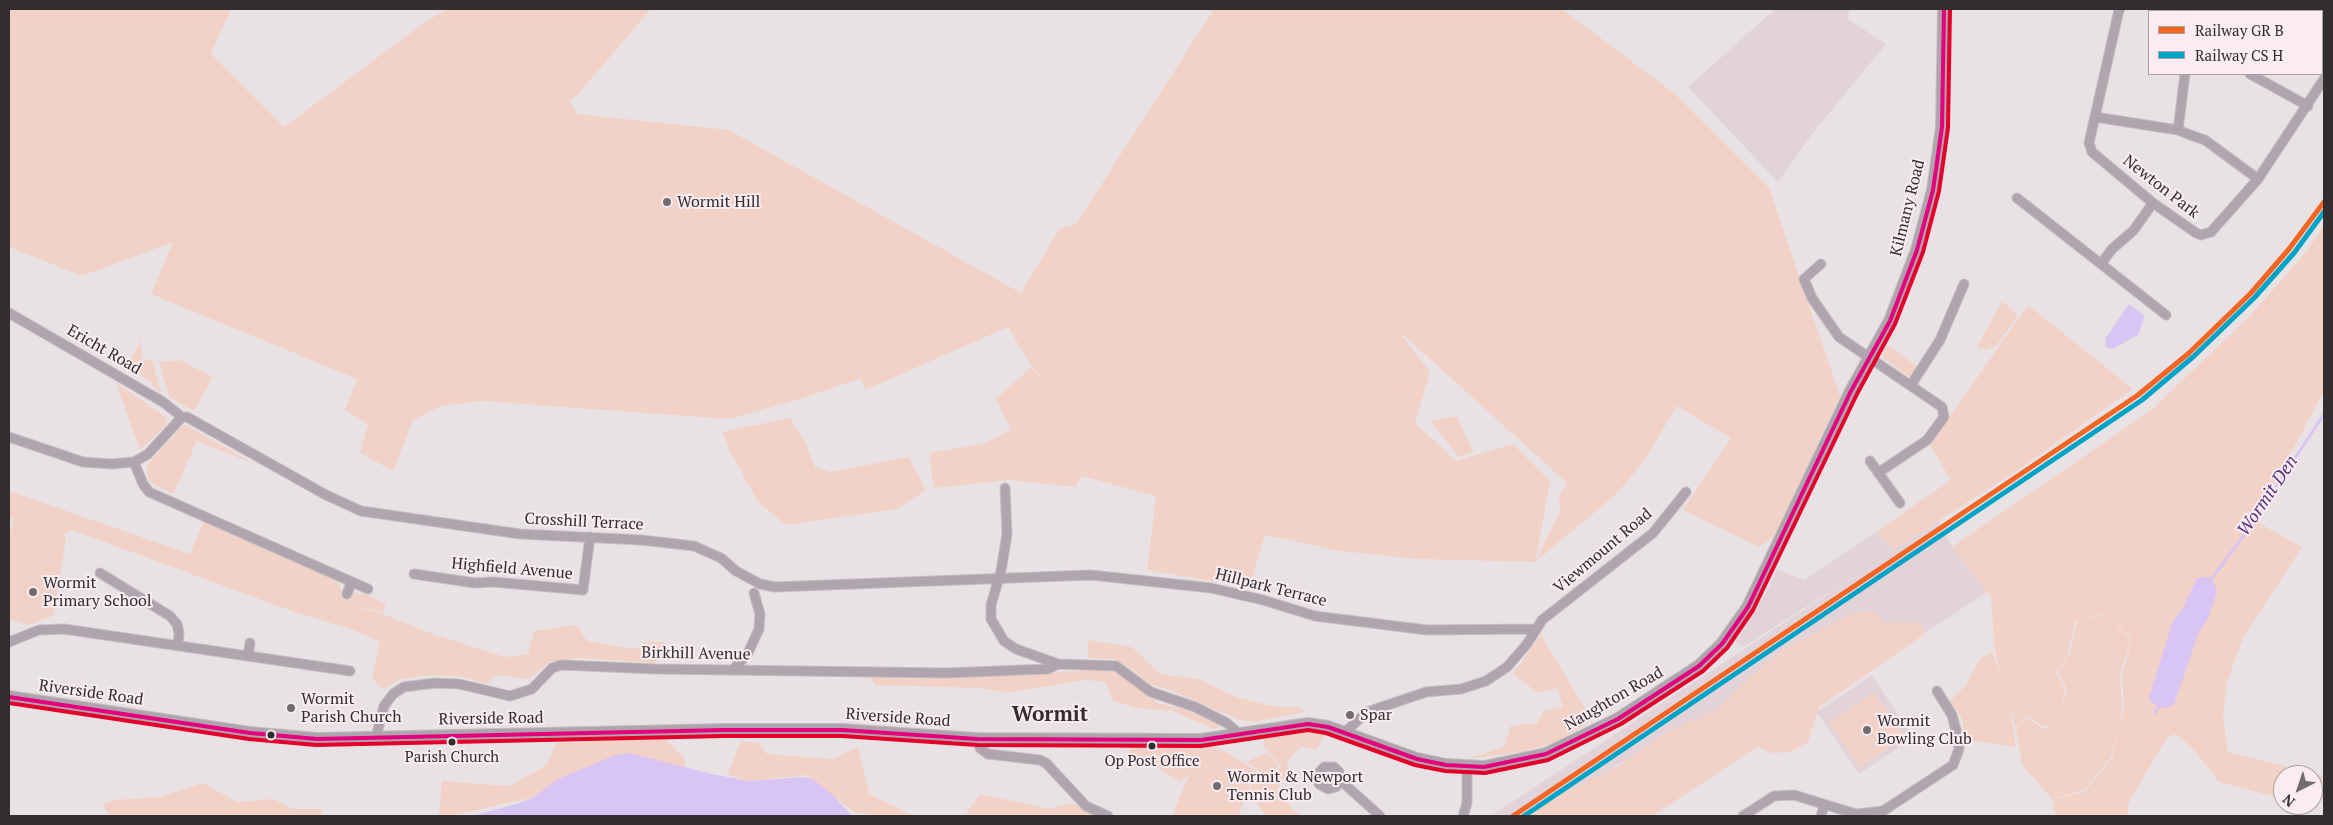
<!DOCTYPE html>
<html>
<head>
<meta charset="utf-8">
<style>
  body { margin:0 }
  #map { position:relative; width:2333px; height:825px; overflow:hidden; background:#e8e2e5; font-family:"PT Serif",serif }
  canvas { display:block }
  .frame { position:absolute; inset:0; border:10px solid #322d2f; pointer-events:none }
  .legend { position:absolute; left:2148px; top:10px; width:175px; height:65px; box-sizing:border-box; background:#faecf1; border:1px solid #aaa0a3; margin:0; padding:6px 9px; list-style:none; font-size:15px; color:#322d2f }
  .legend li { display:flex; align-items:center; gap:10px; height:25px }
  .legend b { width:25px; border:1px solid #aaa0a3 }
  .north { position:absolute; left:2273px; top:765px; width:50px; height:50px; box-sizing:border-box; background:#faecf1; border:1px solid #aaa0a3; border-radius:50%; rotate:221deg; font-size:14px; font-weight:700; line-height:20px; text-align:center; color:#322d2f }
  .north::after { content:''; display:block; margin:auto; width:18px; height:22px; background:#726c6f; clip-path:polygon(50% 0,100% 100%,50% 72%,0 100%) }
</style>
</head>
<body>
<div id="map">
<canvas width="2333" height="825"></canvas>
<div class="frame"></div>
<ul class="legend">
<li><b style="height:6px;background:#f26522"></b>Railway GR B</li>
<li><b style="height:6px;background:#02a3c6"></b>Railway CS H</li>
</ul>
<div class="north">N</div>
</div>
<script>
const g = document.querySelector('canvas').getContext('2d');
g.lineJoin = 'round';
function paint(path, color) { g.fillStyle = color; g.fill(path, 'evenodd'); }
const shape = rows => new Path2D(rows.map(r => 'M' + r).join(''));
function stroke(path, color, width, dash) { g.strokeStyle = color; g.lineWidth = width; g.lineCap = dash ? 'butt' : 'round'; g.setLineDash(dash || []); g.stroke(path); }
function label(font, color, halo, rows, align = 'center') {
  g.font = font + ' "PT Serif",serif'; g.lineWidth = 4; g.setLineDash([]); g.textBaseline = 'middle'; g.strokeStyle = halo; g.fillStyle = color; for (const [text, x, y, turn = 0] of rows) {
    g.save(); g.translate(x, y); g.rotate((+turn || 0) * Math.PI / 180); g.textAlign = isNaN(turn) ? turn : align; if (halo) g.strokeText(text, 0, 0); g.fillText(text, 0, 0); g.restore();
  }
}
paint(shape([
  [1775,9,1850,9,1848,19,1886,44,1812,134,1778,182,1688,87],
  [1938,521,1952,547,1987,592,1920,636,1686,726,1528,816,1491,816,1861,572,1743,647,1735,641,1766,593,1777,569,1804,580,1877,531,1893,550],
  [1872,675,1913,738,1859,774,1817,712]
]), '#e2d3d9');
paint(shape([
  [9,9,231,9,211,54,284,127,421,25,447,9,651,9,579,93,569,101,577,114,729,130,1021,293,1060,228,1076,224,1214,9,1562,9,1675,94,1769,188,1840,396,1775,536,1759,547,1683,510,1731,438,1677,406,1644,461,1625,484,1613,497,1535,562,1418,559,1341,551,1265,535,1249,587,1147,570,1156,496,1082,476,1075,487,1009,480,934,488,929,453,983,444,1011,430,996,399,1031,367,1051,390,1031,365,1008,327,865,390,861,378,801,399,728,419,482,401,441,406,413,420,393,471,360,453,368,424,345,410,357,379,151,294,173,242,82,276,9,247],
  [1398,330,1567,483,1559,496,1560,511,1536,560,1550,481,1513,444,1456,461,1415,423,1430,372],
  [2324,225,2324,391,2260,511,2261,517,2257,522,2302,547,2243,638,2227,682,2223,716,2228,752,2324,776,2324,799,2313,799,2313,775,2283,775,2283,799,2219,782,2194,750,2176,734,2167,737,2128,804,2128,816,2056,816,2052,800,2085,791,2112,758,2124,709,2122,675,2132,639,2106,612,2075,621,2067,657,2056,672,2065,689,2060,710,2067,690,2058,671,2069,656,2077,621,2106,613,2131,640,2120,674,2122,710,2120,725,2111,757,2084,790,2052,799,2022,765,2016,729,2028,718,2041,728,2054,728,2041,725,2028,716,2016,728,2009,705,2016,747,1966,740,1962,719,1950,701,1966,685,1980,659,1992,652,2000,674,1995,651,1991,597,1952,547,2150,411,2250,316,2307,251],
  [2002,301,2018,315,1996,346,1986,350,1977,347],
  [2028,305,2133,389,2019,469,1893,550,1877,531,1951,480,1930,445],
  [141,340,142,361,152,360,161,393,152,386,151,382,127,367],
  [1888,345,1919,368,1911,378,1881,357],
  [180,360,213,377,194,411,169,397,159,362],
  [116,383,167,418,166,425,140,450],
  [1457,416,1473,452,1459,457,1430,421],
  [790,418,804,440,815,467,830,472,909,457,926,490,897,509,786,525,758,502,728,447,723,432],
  [185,425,194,430,255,464,197,441,173,494,150,482,147,473,147,465,179,429],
  [9,491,190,554,204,521,337,581,344,597,348,598,354,593,364,594,386,604,383,612,338,604,380,613,435,635,505,657,528,654,534,631,577,625,587,641,636,649,645,642,665,642,666,654,654,663,580,658,549,662,529,679,496,675,486,684,464,677,429,675,401,679,384,689,372,679,380,642,351,629,297,613,72,530,63,534,66,538,54,615,29,625,9,619,9,537,14,519,9,518],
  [1873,611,1884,623,1921,623,1925,634,1819,707,1808,742,1791,752,1771,753,1757,747,1652,816,1528,816,1535,810,1585,782,1619,766,1665,733,1717,710,1756,672,1786,648,1853,613],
  [1541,635,1592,720,1559,741,1522,752,1468,759,1505,746,1510,726,1537,723,1544,711,1563,707,1557,688,1538,693,1513,674],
  [1088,640,1132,647,1160,674,1198,679,1236,697,1275,707,1299,707,1304,712,1254,722,1240,720,1170,690,1150,684,1133,670,1115,659,1088,658],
  [1106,669,1119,674,1157,703,1186,710,1217,724,1218,728,1211,728,1173,711,1135,708,1112,700,1106,682,1087,680,1004,693,980,688,876,685,868,675,1011,675],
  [1874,693,1905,737,1859,767,1829,722],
  [1304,728,1325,733,1317,750,1301,747,1287,762,1289,772,1277,789,1293,810,1302,816,1266,816,1252,795,1250,782,1249,791,1238,816,1172,816,1189,775,1181,782,1154,766,1126,759,1131,747,1209,746,1223,750,1271,780,1281,765,1263,746,1265,736],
  [663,737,684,757,685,769,569,779,530,798,450,816,439,816,442,781,509,786,547,765,556,743],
  [741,741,758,743,767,754,833,759,858,747,869,794,914,816,877,816,854,812,806,775,748,781,727,775],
  [1267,753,1279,764,1270,778,1246,762],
  [203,783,237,802,273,799,293,809,322,809,322,816,114,816,108,814,103,804,115,800,159,797],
  [980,794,1049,809,1071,803,1102,816,961,816,966,814]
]), '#f2d2c7');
paint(shape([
  [2129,304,2145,316,2138,335,2112,349,2106,347,2105,339],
  [2205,577,2212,578,2217,591,2208,619,2199,632,2174,705,2167,708,2159,707,2148,700,2173,621,2183,608,2197,578],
  [629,753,712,774,749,781,802,777,813,779,833,795,852,816,472,816,523,802,534,797,558,779,615,755]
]), '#d9c5f3');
stroke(shape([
  [2212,578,2248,530,2324,414],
  [2155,713,2159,707]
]), '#d9c5f3', 3);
const street = shape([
  [2198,11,2198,9],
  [2250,74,2308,106],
  [2095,117,2178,130,2193,136,2205,140,2258,179,2211,232,2201,235,2196,233,2153,203,2092,152,2089,143,2119,10,2120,9],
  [2178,130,2185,74],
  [2258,179,2324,79],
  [2017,198,2166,315],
  [1821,264,1804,279,1812,298,1839,337,1942,407,1944,417,1927,440,1878,473],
  [2101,264,2112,249,2133,231,2153,203],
  [9,313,163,402,182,417],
  [1911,385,1940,340,1964,284],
  [182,417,187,417,326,495,361,511,520,534,641,540,694,546,721,558,736,571,760,584,775,587,1091,575,1211,588,1263,600,1315,616,1427,630,1536,629],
  [9,437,83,462,112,464,134,462,148,454,182,417],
  [1870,461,1900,503],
  [134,462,143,484,149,492,368,589],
  [1005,488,1007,534,1001,571,991,605,991,619,1004,641,1016,649,1058,664,1116,666,1151,692,1195,707,1227,723,1238,733],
  [100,573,170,616,177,624,179,633,178,646],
  [414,574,475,583,494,582,583,590,590,537],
  [347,594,351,583],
  [9,642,39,630,64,629,350,671],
  [248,656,250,643],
  [733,670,748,653,759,629,760,614,754,593],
  [1344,733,1367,712,1426,692,1461,689,1486,681,1507,667,1527,644,1542,620,1653,533,1686,492],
  [376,737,384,706,393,694,404,687,435,683,459,684,510,696,532,689,552,668,561,665,656,669,947,673,1048,669,1058,664],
  [977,739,980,748,988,754,1040,760,1046,763,1086,806,1108,816],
  [1340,780,1336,787,1328,789,1319,784,1317,775,1324,767,1334,767,1339,772,1340,780,1380,816],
  [1463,816,1467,803,1467,767],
  [1743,816,1774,796,1794,795,1856,814,1883,811,1953,765,1959,749,1958,737,1952,715,1937,691],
  [1821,816,1824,806]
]);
const secondary = shape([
  [9,697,250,733,317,739,724,730,842,730,977,739,1201,740,1308,724,1328,727,1417,759,1446,765,1484,767,1546,754,1618,719,1699,666,1722,644,1748,607,1851,391,1890,321,1917,250,1933,190,1942,127,1944,9]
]);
stroke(street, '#c3bfc1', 11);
stroke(secondary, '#c3bfc1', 14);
stroke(street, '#b0a4ae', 9);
stroke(secondary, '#afa3ae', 12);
stroke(shape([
  [9,697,250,733,317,739,724,730,842,730,977,739,1201,740,1308,724,1328,727,1417,759,1446,765,1484,767,1546,754,1618,719,1699,666,1722,644,1748,607,1851,391,1890,321,1917,250,1933,190,1942,127,1944,9]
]), '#e5007d', 4);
stroke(shape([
  [9,703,249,739,316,745,724,736,842,736,977,745,1201,746,1308,730,1326,733,1415,765,1445,771,1485,773,1548,760,1621,724,1703,671,1727,648,1753,610,1857,394,1895,324,1923,252,1939,191,1948,128,1950,9]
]), '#e4002b', 4);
stroke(shape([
  [1513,816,2138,395,2189,353,2251,293,2289,249,2324,202]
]), '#f26522', 5);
stroke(shape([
  [1524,816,2142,400,2193,357,2255,297,2294,253,2324,212]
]), '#02a3c6', 5);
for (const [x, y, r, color] of [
  [667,202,5,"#726c6f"],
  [33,592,5,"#726c6f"],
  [291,708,5,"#726c6f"],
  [1350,715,5,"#726c6f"],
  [1867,730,5,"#726c6f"],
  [271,735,4.5,"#322d2f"],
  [452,742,4.5,"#322d2f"],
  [1152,746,4.5,"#322d2f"],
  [1217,786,5,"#726c6f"]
]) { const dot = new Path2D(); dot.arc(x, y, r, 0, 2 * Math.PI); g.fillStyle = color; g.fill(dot); stroke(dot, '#faecf1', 2); }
label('15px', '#322d2f', '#faecf1', [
  ["Parish Church",452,758],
  ["Op Post Office",1152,762]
]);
label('16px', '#322d2f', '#faecf1', [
  ["Newton Park",2161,187,38],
  ["Kilmany Road",1908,208,-76],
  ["Ericht Road",104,350,30],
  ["Crosshill Terrace",584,522,3],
  ["Viewmount Road",1603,551,-40],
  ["Highfield Avenue",512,569,5],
  ["Hillpark Terrace",1271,588,14],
  ["Birkhill Avenue",696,654,1],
  ["Riverside Road",91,693,8],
  ["Naughton Road",1614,699,-30],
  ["Riverside Road",898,718,4],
  ["Riverside Road",491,719,-1]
]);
label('16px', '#322d2f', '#faecf1', [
  ["Wormit Hill",677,202],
  ["Wormit",43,583],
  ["Primary School",43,601],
  ["Wormit",301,699],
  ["Parish Church",301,717],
  ["Spar",1360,715],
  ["Wormit",1877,721],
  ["Bowling Club",1877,739],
  ["Wormit & Newport",1227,777],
  ["Tennis Club",1227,795]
], 'left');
label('italic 18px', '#54317c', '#faecf1', [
  ["Wormit Den",2268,496,-56]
]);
label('bold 21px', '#322d2f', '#faecf1', [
  ["Wormit",1050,715]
]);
</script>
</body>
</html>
